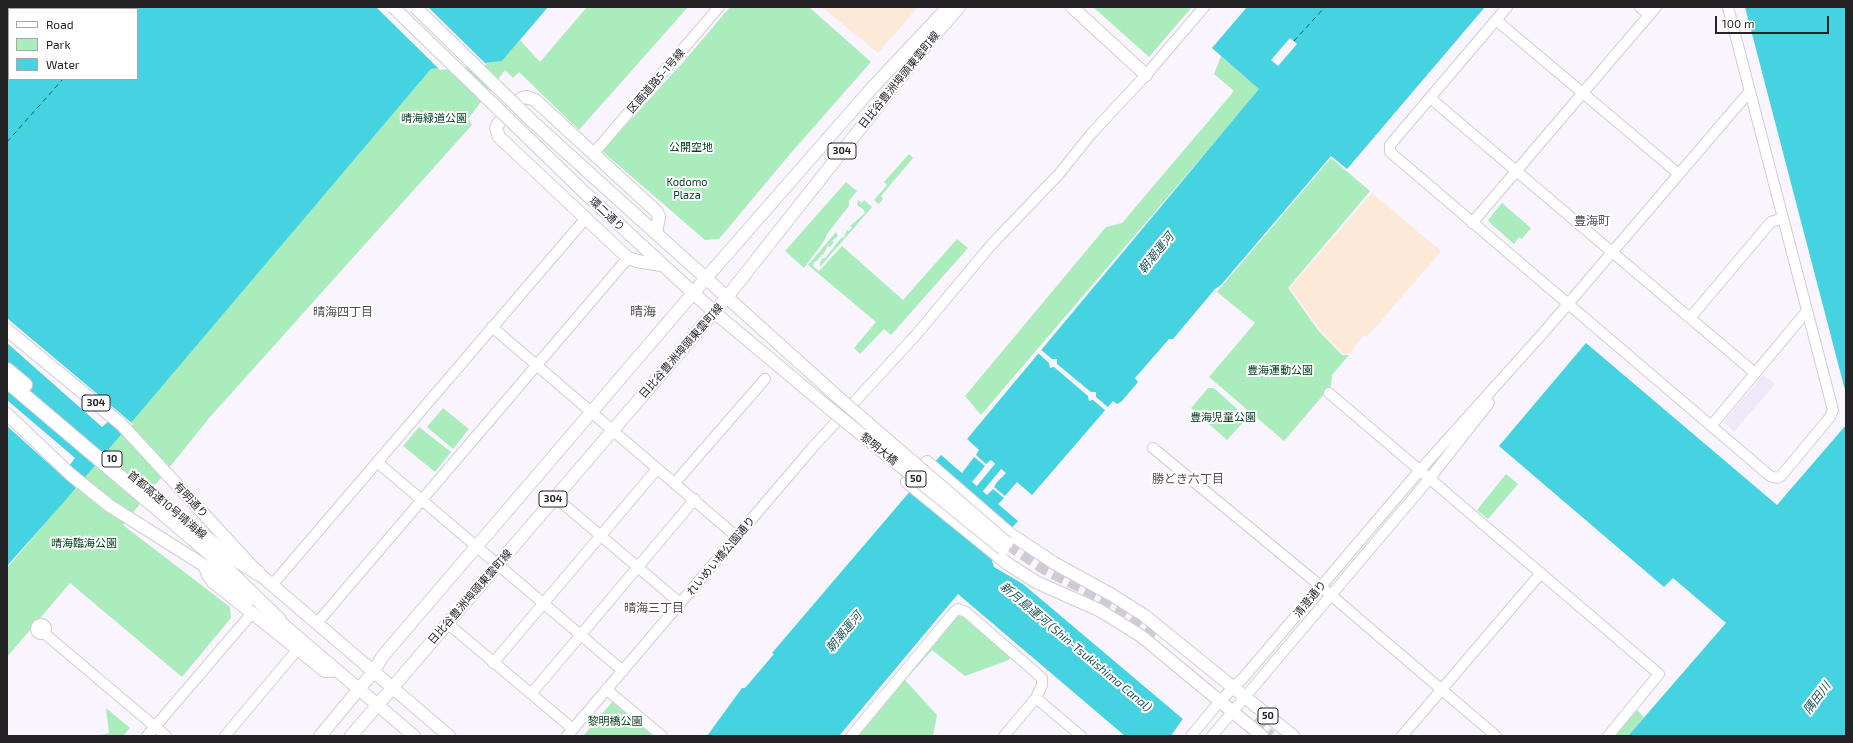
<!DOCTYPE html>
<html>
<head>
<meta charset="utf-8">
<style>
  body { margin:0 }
  #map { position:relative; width:1853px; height:743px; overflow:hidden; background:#faf4fe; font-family:"Exo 2",sans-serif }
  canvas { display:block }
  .frame { position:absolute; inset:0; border:8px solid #252326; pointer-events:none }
  .legend { position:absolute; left:8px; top:8px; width:130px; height:72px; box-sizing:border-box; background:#fff; border:1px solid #a8a7a8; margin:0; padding:5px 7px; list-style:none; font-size:12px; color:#252326 }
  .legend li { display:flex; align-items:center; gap:8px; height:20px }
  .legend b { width:20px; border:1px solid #a8a7a8 }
  .scale { position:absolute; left:1715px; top:16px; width:114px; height:18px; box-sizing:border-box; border:2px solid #252326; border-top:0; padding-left:5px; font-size:12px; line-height:14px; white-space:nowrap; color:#252326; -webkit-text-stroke:3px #fff; paint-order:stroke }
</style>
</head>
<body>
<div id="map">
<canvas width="1853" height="743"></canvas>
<div class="frame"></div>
<ul class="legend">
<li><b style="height:5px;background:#fff"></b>Road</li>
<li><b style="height:11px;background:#abecbc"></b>Park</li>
<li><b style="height:11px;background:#45d2e1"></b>Water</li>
</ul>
<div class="scale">100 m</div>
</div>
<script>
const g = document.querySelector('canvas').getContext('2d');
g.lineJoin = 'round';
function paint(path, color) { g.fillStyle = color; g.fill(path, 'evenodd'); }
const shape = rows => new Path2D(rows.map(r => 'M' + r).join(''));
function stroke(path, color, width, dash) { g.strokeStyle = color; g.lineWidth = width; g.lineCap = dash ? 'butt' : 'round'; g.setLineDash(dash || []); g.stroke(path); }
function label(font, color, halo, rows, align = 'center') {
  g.font = font + ' "Exo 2","Noto Sans JP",sans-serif'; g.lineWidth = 4; g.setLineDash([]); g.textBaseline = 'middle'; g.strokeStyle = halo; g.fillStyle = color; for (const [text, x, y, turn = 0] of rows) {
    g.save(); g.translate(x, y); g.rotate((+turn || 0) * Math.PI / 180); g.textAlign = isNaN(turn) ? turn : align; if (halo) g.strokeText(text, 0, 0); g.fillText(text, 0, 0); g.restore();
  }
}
paint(shape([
  [1763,375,1775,384,1734,432,1723,422]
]), '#f0e7f8');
paint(shape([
  [822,7,918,7,878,53],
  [1372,193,1441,251,1367,337,1364,335,1349,354,1343,354,1319,329,1290,288]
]), '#fce9d8');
paint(shape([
  [587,7,688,7,579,130,519,72,513,78,505,70,468,119,472,125,210,417,123,525,230,607,231,618,182,677,70,583,7,657,7,568,431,69,502,61,520,40,540,62],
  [730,7,809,7,871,62,790,154,719,239,705,240,602,151,685,60],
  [1093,7,1192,7,1149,57],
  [1221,56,1260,89,981,415,965,396,1106,227,1122,223,1234,91,1214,74],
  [909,154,913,158,881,196,883,199,879,204,874,200,887,185,884,182],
  [1331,158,1370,191,1288,288,1318,330,1342,355,1349,355,1332,375,1331,386,1284,441,1209,377,1255,323,1217,292],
  [846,182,857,191,849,201,849,206,827,234,824,241,804,268,785,251],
  [858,200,862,203,864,200,872,207,820,267,820,263,822,259,826,257,841,238,844,237,847,230,849,231,852,227,850,226,865,213,863,209,857,205],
  [1502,203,1531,228,1522,239,1519,237,1514,244,1489,222,1488,220],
  [836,232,838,236,832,241,834,242,830,247,828,246,823,255,822,254,817,261,814,262,813,266,819,271,842,246,903,300,957,239,968,248,891,335,884,329,860,354,854,348,876,322,808,265],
  [1208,388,1214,388,1247,418,1227,440,1191,408],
  [443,408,469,429,453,449,427,427],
  [419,427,451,452,435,472,403,446],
  [1506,474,1518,484,1488,519,1477,510],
  [958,612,1010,657,1009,660,965,676,932,650,905,680,937,715,933,736,854,736],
  [613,701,655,736,583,736],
  [106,708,130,728,123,736,97,736,109,733],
  [1635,708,1644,717,1628,736,1612,736]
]), '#abecbc');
paint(shape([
  [7,7,548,7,502,61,431,69,63,503,7,566],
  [9,9,137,9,137,79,9,79],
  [1247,7,1485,7,1347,169,1331,156,1221,285,1215,289,1173,339,1169,339,1135,378,1138,382,1122,401,1117,404,1113,401,1032,495,1017,482,1005,496,994,487,997,482,1006,473,991,460,986,464,976,455,979,450,967,439,1259,89,1212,48],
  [1745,7,1846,7,1846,394],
  [1586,343,1777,505,1846,425,1846,736,1628,736,1726,623,1673,578,1664,587,1499,446],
  [941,455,962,473,974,457,985,466,972,482,987,495,993,489,1004,498,998,504,1018,521,989,552,994,567,1023,584,1203,736,1125,736,958,594,839,736,707,736,742,688,745,688,774,654,772,653]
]), '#45d2e1');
paint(shape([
  [376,7,428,7,487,65,440,70],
  [1290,38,1297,44,1278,66,1271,60],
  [7,314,8,319,133,424,124,434,109,421,102,427,7,343],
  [1040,349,1052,359,1057,359,1057,364,1091,392,1096,392,1096,397,1109,408,1106,411,1093,400,1089,401,1088,396,1054,367,1050,368,1049,363,1037,352],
  [7,400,75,458,69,466,85,480,77,489,7,426],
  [1184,717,1205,734,1205,736,1171,736]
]), '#faf4fe');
stroke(shape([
  [973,497,1005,458]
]), '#45d2e1', 8);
stroke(shape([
  [125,9,127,7],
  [1294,41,1325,7],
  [7,142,63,79]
]), '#1b555b', 1, [5, 4]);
stroke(shape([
  [1008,544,1045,569,1097,595,1129,613,1159,634],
  [1253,722,1271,736]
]), '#cfcad3', 12, [12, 6]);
const minor = shape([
  [1507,7,1390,145,1390,152,1770,476,1777,478,1781,476,1830,417,1833,410,1728,7],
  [1640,7,1649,15],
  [1496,20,1679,174],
  [1430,98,1755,373],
  [593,154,719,7],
  [1472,223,1656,7],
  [1690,318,1771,222,1783,218],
  [492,327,737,537],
  [1329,393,1659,674,1608,736],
  [1711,426,1807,311],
  [1153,448,1312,579,1496,736],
  [377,462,623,671],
  [679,478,765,379],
  [555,497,680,603],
  [272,585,586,218],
  [317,623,628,258],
  [447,623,573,729],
  '36 629a5 5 0 1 1 10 0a5 5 0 1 1-10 0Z',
  [44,633,166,736],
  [493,663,657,469],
  [606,689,662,736],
  [531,694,695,499],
  [1036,698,1081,736],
  [147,736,253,612],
  [225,736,297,650],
  [567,736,813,447,915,336,992,244,1059,174,1091,134,1146,75,1204,7],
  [851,736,954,612,958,609,966,612,1042,678,1042,685,1036,698,1004,736],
  [1191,736,1220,701,1244,677,1420,470,1544,332,1750,91],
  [1212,736,1430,478,1489,403],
  [1402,736,1541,573]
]);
const major = shape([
  [1072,7,1146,75],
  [598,181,840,399],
  [586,194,714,312,830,409],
  [656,233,659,217,657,212,535,100,526,97,522,98,498,124,496,128,499,137,628,258,637,261,661,265],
  [7,330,121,424,258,573,449,736],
  [7,414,70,474,110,506,205,566,250,599],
  [927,462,1009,533,1054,563,1112,595,1145,616,1293,736],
  [907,482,1008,564,1036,582,1099,610,1141,636,1262,736],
  [205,567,208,575,213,582,325,671,332,671],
  [272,615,414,736],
  [320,736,374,671,382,657,706,278,872,88,948,7],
  [351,736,727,297,927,44,959,7]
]);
const highway = shape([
  [7,370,25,385],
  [7,381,211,554,279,620],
  [204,536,218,548,258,573]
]);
stroke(minor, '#d2ccd6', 12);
stroke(major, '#d2ccd6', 14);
stroke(highway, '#d2ccd6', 16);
stroke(minor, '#fff', 10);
stroke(major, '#fff', 12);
stroke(highway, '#fff', 14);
const majorBridge = shape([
  [393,7,586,194],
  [415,7,531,120,598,181],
  [840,399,1007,543],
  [830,409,1003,549]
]);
stroke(majorBridge, '#d2ccd6', 14, []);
stroke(majorBridge, '#fff', 12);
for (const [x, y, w] of [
  [842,151,28],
  [96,403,28],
  [112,459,20],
  [916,479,20],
  [553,499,28],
  [1268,716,20]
]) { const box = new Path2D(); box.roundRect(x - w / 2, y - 8, w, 16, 3); g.fillStyle = '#fff'; g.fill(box); stroke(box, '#252326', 1); }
label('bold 10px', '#252326', null, [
  ["304",842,151],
  ["304",96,403],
  ["10",112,459],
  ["50",916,479],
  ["304",553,499],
  ["50",1268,716]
]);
label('11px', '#252326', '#fff', [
  ["日比谷豊洲埠頭東雲町線",899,80,-51],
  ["区画道路5-1号線",656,81,-49],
  ["環二通り",607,214,43],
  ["日比谷豊洲埠頭東雲町線",681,351,-49],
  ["黎明大橋",879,449,39],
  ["有明通り",191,500,47],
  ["首都高速10号晴海線",167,505,40],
  ["れいめい橋公園通り",721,556,-50],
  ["日比谷豊洲埠頭東雲町線",470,597,-49],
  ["清澄通り",1310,599,-50]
]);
label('11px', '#00421d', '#fff', [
  ["晴海緑道公園",434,118],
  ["公開空地",691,147],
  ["Kodomo",687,182],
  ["Plaza",687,195],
  ["豊海運動公園",1280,370],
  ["豊海児童公園",1223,417],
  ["晴海臨海公園",84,543],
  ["黎明橋公園",615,721]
]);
label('12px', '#524e56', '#fff', [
  ["豊海町",1592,221],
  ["晴海四丁目",343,312],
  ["勝どき六丁目",1188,479],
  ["晴海三丁目",654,608]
]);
label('italic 12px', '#1b555b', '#fff', [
  ["朝潮運河",1156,253,-51],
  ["朝潮運河",844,632,-50],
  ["新月島運河 (Shin-Tsukishima Canal)",1076,647,40],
  ["隅田川",1817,698,-53]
]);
label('13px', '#524e56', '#fff', [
  ["晴海",643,312]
]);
</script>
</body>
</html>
